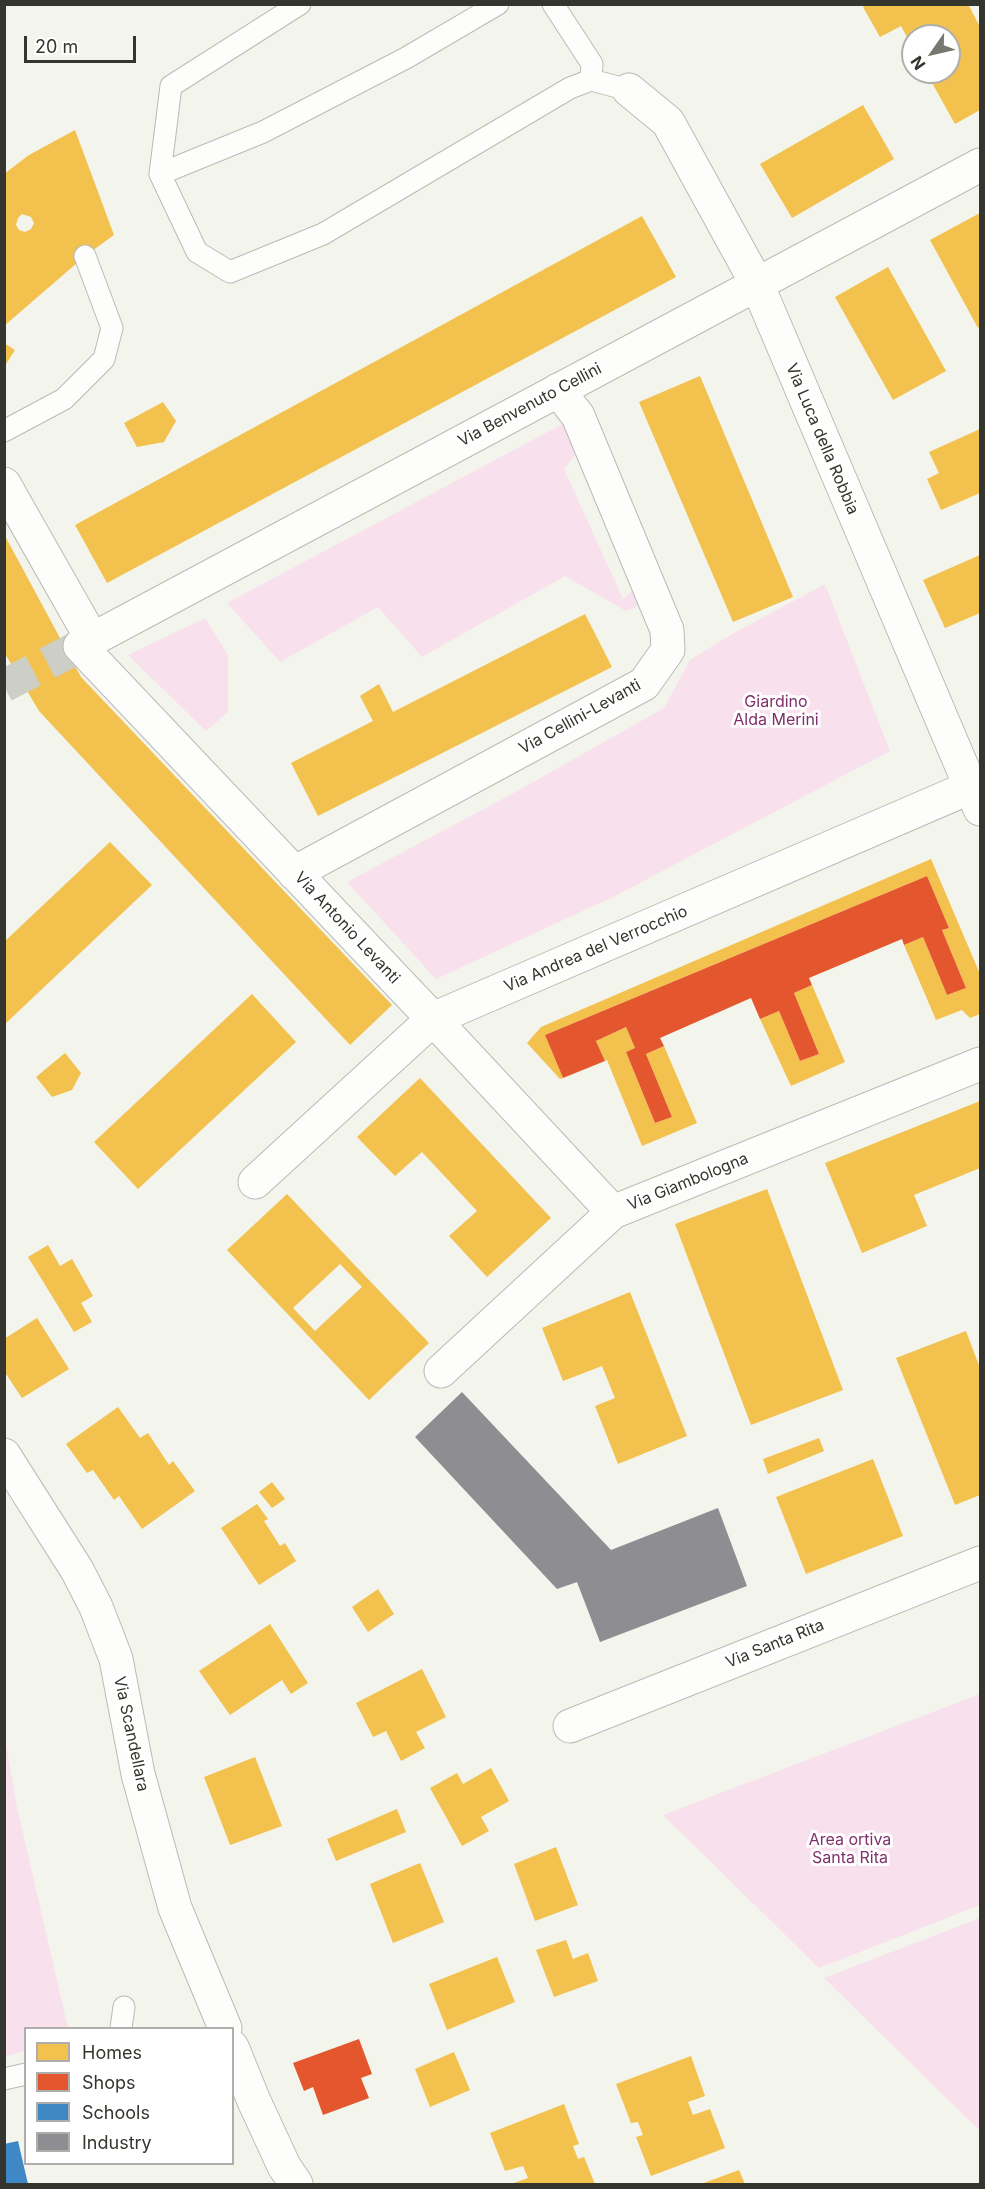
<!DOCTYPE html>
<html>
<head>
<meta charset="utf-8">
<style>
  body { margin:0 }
  #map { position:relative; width:985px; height:2189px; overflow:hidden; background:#f3f4ec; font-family:Inter,sans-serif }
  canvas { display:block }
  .frame { position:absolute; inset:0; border:6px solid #35352f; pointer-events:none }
  .legend { position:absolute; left:24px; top:2027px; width:210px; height:138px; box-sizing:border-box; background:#fff; border:2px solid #aeaeac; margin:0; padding:8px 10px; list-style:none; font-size:18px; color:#35352f }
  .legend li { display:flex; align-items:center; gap:12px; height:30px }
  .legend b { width:30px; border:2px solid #aeaeac }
  .north { position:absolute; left:901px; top:24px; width:60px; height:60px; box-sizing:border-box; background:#fff; border:2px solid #aeaeac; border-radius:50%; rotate:236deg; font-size:16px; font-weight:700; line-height:24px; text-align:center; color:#35352f }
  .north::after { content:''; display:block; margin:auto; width:21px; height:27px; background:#787871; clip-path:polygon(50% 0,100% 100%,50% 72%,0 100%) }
  .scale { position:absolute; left:24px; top:36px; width:112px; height:27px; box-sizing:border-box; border:3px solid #35352f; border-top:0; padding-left:8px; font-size:18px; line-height:21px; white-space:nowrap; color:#35352f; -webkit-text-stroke:4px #fff; paint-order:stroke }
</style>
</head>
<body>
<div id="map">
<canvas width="985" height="2189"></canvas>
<div class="frame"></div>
<ul class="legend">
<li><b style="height:16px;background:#f2c14e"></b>Homes</li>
<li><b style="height:16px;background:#e4572e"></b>Shops</li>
<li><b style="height:16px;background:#3f88c5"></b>Schools</li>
<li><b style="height:16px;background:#8d8d92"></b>Industry</li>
</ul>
<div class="north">N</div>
<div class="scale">20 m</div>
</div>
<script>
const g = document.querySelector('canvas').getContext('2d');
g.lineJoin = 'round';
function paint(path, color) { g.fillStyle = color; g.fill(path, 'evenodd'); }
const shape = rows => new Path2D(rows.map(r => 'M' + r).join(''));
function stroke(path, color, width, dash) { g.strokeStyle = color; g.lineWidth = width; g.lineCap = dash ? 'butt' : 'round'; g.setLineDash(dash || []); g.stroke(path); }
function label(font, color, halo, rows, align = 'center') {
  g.font = font + ' Inter,sans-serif'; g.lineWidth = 6; g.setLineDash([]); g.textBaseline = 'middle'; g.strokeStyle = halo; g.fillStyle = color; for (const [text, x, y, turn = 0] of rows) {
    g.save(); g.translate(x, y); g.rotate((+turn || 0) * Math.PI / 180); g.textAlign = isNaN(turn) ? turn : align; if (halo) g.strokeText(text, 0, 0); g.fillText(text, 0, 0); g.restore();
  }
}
paint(shape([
  [570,420,582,446,564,469,623,599,640,584,647,602,626,611,565,576,422,657,378,607,280,662,227,603],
  [825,584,890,751,615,896,436,979,347,882,512,794,664,708,690,660,732,634],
  [205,618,228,655,228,712,206,731,128,655],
  [980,1694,980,1905,819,1968,663,1815],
  [5,1738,17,1807,68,2028,26,2028,25,2051,5,2056],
  [980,1918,980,2131,824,1978]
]), '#f8e1ed');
paint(shape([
  [867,4,968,4,980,27,980,110,955,124,926,72,949,72,949,36,913,36,913,48,901,26,880,37,863,7],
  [863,105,894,159,792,218,760,164],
  [75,130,114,235,85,256,4,326,4,174,29,155],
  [22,214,31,217,34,223,31,229,25,232,19,230,16,225,18,218],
  [980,213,980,326,978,328,930,240],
  [642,216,676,277,107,583,75,525],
  [888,267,946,371,893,400,835,297],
  [4,343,15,350,4,367],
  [700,376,793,597,733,622,639,402],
  [163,402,176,421,164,442,137,447,124,423],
  [980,429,980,493,941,510,927,479,939,473,929,452],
  [4,534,81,677,392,1005,350,1045,39,711,4,652],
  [980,555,980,613,945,628,923,580],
  [585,614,612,667,318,816,291,763,373,721,360,696,379,684,393,712],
  [110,842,152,885,4,1025,4,942],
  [931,859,980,974,980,1014,970,1018,962,1010,936,1020,904,945,923,937,947,995,966,988,942,930,949,928,927,876,545,1035,563,1078,560,1079,527,1043,541,1027],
  [812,985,845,1062,791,1086,760,1019,779,1011,800,1061,819,1054,794,993],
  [252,994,296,1042,138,1189,94,1142],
  [626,1027,635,1048,626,1052,655,1123,672,1117,646,1054,664,1046,697,1123,642,1146,607,1060,605,1061,596,1041],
  [65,1053,81,1073,72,1090,52,1097,36,1077],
  [420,1078,551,1218,487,1277,449,1236,477,1211,422,1152,395,1176,357,1137],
  [980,1101,980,1168,914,1195,927,1226,862,1253,825,1163],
  [767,1189,843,1390,751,1425,675,1224],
  [287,1194,429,1343,369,1400,227,1250],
  [340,1264,362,1287,315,1331,293,1308],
  [48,1245,60,1266,72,1259,93,1296,81,1303,92,1322,74,1332,28,1257],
  [630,1292,687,1436,618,1464,595,1406,615,1398,602,1366,563,1381,542,1328],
  [37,1318,69,1369,22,1398,4,1371,4,1339],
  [966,1331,980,1368,980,1495,955,1505,896,1358],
  [118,1407,140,1438,148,1433,169,1465,173,1461,195,1491,142,1529,119,1496,114,1500,93,1470,87,1473,66,1444],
  [819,1438,824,1451,768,1474,763,1459],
  [873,1459,903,1536,806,1574,776,1497],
  [272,1482,285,1499,272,1508,259,1492],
  [257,1504,268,1519,264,1521,280,1546,285,1543,296,1561,259,1585,221,1528],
  [378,1589,394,1614,368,1632,352,1607],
  [270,1624,308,1683,291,1694,282,1680,230,1715,199,1671],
  [422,1669,446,1717,416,1732,425,1748,401,1761,386,1731,373,1737,356,1703],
  [255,1757,282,1826,230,1845,204,1777],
  [491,1768,509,1801,481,1817,489,1831,462,1846,430,1788,457,1773,463,1784],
  [397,1809,406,1832,336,1861,327,1839],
  [556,1847,578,1905,535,1921,514,1864],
  [420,1863,444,1922,393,1943,370,1884],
  [566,1940,573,1959,588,1953,598,1981,554,1997,536,1950],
  [497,1957,515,2002,447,2030,429,1984],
  [454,2052,470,2090,430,2107,415,2069],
  [691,2056,705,2096,688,2102,693,2115,710,2109,725,2148,651,2176,636,2137,643,2135,638,2122,631,2123,616,2084],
  [564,2104,579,2144,573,2146,578,2159,584,2157,595,2184,511,2184,528,2178,523,2166,505,2171,490,2133],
  [739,2170,745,2184,701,2184]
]), '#f2c14e');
paint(shape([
  [927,876,949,928,942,930,966,988,947,995,923,937,904,945,902,939,809,978,812,985,794,993,819,1054,800,1061,779,1011,760,1019,751,998,660,1038,664,1046,646,1054,672,1117,655,1123,626,1052,635,1048,626,1027,596,1041,605,1061,563,1078,545,1035],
  [359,2039,372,2074,361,2078,369,2098,323,2115,313,2087,304,2091,293,2063]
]), '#e4572e');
paint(shape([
  [18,2141,28,2184,4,2184,4,2144]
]), '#3f88c5');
paint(shape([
  [462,1392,611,1550,718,1508,747,1586,600,1642,577,1582,557,1589,415,1437]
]), '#8d8d92');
stroke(shape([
  [4,686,80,646]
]), '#cdcec6', 33, [33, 16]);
const lane = shape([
  [300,4,171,86,160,174,197,252,230,272,323,234,570,88,591,80,629,90],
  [553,4,592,64,591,80],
  [160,174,263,132,406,58,498,4],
  [4,431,64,399,104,359,112,328,85,256],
  [121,2028,124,2007],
  [4,2079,26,2074]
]);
const street = shape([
  [629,90,668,122,757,284,980,809],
  [4,484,92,639],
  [294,873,644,684,668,650,667,630,578,416,558,390],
  [255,1182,433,1019,980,783],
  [613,1212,433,1019,80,646,980,165],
  [441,1371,613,1212,980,1064],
  [4,1455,77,1570,96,1607,116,1659,138,1774,175,1908,225,2028],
  [570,1726,980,1563],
  [232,2047,254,2101,284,2166,296,2184]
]);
stroke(lane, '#babbb5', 23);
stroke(street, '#babbb5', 35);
stroke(lane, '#fdfdfc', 21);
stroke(street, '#fdfdfc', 33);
label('16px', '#35352f', '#fff', [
  ["Via Benvenuto Cellini",530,405,-28],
  ["Via Luca della Robbia",822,439,67],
  ["Via Cellini-Levanti",580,717,-29],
  ["Via Antonio Levanti",347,928,47],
  ["Via Andrea del Verrocchio",596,949,-23],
  ["Via Giambologna",688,1182,-22],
  ["Via Santa Rita",775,1644,-22],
  ["Via Scandellara",131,1734,78]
]);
label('16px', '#7f306a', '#fff', [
  ["Giardino",776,702],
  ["Alda Merini",776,720],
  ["Area ortiva",850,1840],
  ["Santa Rita",850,1858]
]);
</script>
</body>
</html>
